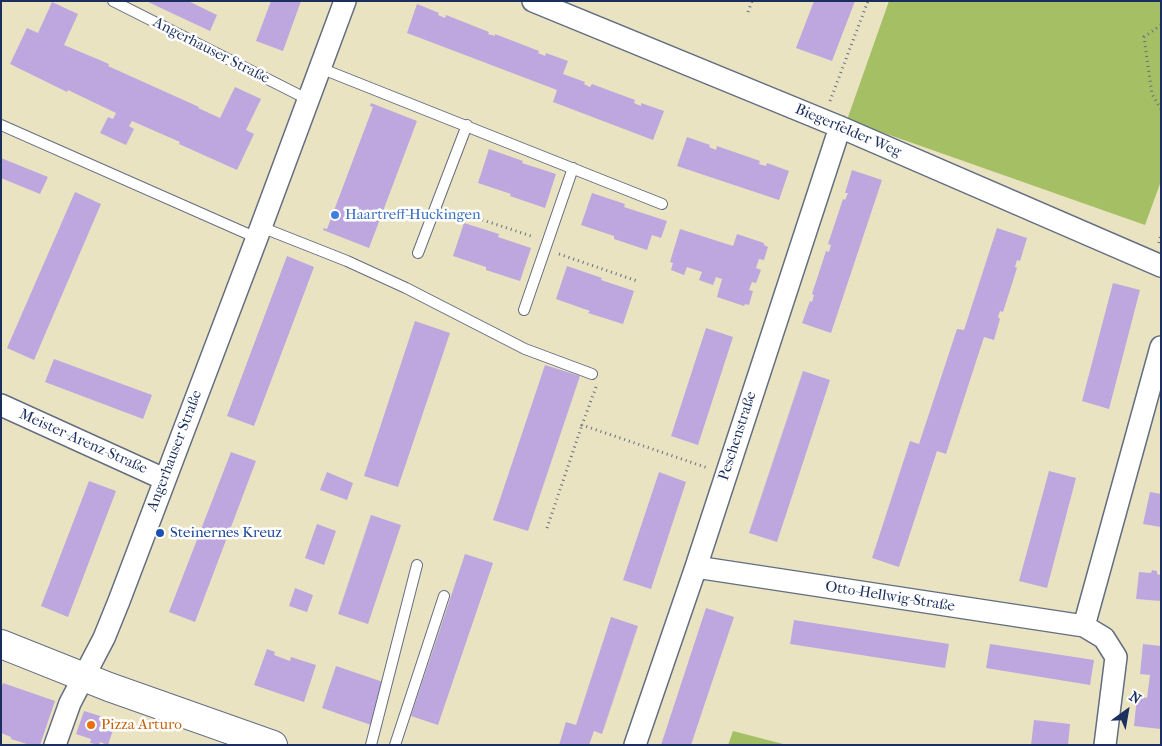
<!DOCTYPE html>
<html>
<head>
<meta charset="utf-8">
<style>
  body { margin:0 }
  #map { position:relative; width:1162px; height:746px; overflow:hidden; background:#eae3c2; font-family:"IM FELL French Canon",serif }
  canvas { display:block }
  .frame { position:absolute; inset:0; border:2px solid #1b2f5e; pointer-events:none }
  .north { position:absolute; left:1102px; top:686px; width:50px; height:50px; -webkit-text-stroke:4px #fff; paint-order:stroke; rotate:32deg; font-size:14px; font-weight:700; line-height:20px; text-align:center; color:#1b2f5e }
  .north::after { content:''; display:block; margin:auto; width:18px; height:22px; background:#1b2f5e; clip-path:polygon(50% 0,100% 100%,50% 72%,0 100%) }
</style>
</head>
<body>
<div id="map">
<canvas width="1162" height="746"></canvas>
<div class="frame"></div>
<div class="north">N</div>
</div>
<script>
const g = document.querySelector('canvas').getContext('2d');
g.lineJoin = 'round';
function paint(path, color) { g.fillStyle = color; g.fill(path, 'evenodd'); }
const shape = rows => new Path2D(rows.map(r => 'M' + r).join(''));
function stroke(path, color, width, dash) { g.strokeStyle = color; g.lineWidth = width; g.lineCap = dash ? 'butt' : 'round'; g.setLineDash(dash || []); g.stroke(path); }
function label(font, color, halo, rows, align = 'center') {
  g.font = font + ' "IM FELL French Canon",serif'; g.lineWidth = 5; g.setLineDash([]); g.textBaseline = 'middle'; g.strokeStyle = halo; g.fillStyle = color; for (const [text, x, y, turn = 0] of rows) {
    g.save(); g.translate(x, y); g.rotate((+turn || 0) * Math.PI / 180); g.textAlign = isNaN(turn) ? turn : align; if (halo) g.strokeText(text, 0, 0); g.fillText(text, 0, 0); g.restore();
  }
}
paint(shape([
  [889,1,1161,1,1161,181,1145,225,847,120],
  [733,731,787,745,728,745]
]), '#a5bf65');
paint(shape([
  [146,1,188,1,217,15,210,31],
  [271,1,301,1,283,51,256,41],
  [814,1,855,1,832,61,796,48],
  [52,2,78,14,64,45,109,64,108,66,199,107,198,108,220,118,235,87,261,99,246,130,254,134,237,170,179,144,180,142,132,121,129,126,134,129,126,145,100,133,108,117,113,119,116,113,68,90,67,92,10,64,27,28,38,33],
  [417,4,439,13,438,15,445,18,446,15,489,32,488,34,495,36,495,34,539,51,538,53,545,56,546,53,568,61,563,74,585,82,584,84,590,87,592,84,635,100,634,103,641,106,641,103,664,111,653,140,553,102,557,90,407,33],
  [371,103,417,121,369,248,323,230,324,228,327,229,373,107,370,106],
  [687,137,710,145,709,147,716,150,717,146,760,161,759,164,766,166,767,163,789,171,779,200,677,166],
  [489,149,523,161,522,163,556,174,545,208,510,196,511,194,478,183],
  [1,158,48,177,40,194,1,178],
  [852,170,882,180,831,333,802,323,810,301,812,302,814,295,812,294,826,251,829,252,831,245,828,244,843,199,845,200,848,193,845,193],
  [75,192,101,204,34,360,7,348],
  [592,193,625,204,624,207,667,221,661,238,652,235,647,250,614,239,614,236,581,225],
  [464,223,499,234,498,237,531,248,520,281,486,270,486,267,453,256],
  [997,228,1027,238,1020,261,1017,260,1015,267,1017,268,1003,312,1000,311,998,317,1000,319,994,340,984,337,946,454,937,451,899,567,872,558,910,441,919,444,957,329,964,330],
  [680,229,733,246,737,234,764,243,764,245,768,247,764,260,759,259,756,268,761,270,756,283,752,282,749,290,753,291,749,305,745,304,744,306,717,297,722,279,716,277,713,285,699,280,702,272,687,267,684,275,671,270,673,263,670,262],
  [287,256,314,267,254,426,227,416],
  [567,266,602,278,601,280,634,291,623,324,588,313,590,311,556,299],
  [1113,283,1140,290,1109,409,1082,401],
  [415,321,450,333,398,487,364,476],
  [706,328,733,337,698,445,671,436],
  [54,359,152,395,143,419,45,382],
  [545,365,580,376,528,531,493,520],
  [803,371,830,380,777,542,749,533],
  [231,452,256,461,195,622,169,612],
  [1049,471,1076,478,1047,588,1019,581],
  [327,472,353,483,347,500,320,490],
  [659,472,686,482,651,589,623,580],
  [89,481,116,491,68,617,41,606],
  [1150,492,1161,494,1161,527,1143,524],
  [371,515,401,525,368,624,338,614],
  [317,524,336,531,324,565,305,558],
  [465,554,493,563,438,725,411,716],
  [1152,570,1157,571,1157,574,1161,575,1161,601,1136,599,1139,572,1151,573],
  [295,588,313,595,307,612,289,606],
  [706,608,734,617,707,697,691,745,661,745],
  [611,617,638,626,602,734,594,731,589,745,559,745,566,722,576,725],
  [794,620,949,644,945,668,790,644],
  [990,644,1094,660,1090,685,986,668],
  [1143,644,1161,646,1161,729,1134,726,1137,696,1147,698,1150,675,1140,674],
  [267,649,275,652,274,655,290,661,291,657,316,665,304,702,254,685],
  [336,666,383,682,376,701,379,702,371,725,322,708],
  [3,683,55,701,40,745,30,745,11,739,11,737,1,733,1,689],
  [84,711,116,721,108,745,100,742,99,745,90,743,91,739,76,734],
  [1034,720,1070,724,1068,745,1031,745]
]), '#bea6de');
const service = shape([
  [113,1,309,100],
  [320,68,662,204],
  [1,125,257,238],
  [261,227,347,261,406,288,525,349,592,374],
  [418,253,467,125],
  [524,310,573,168],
  [371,745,417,565],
  [395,745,444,596]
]);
const minor = shape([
  [533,1,840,127,1161,266],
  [1,405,164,479],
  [696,567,1084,626,1161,347],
  [1084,626,1104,638,1116,657,1105,745],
  [55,745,70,703,104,638,119,601,261,227,345,1],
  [635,745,696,567,840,127]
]);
const secondary = shape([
  [1,644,109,687,273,745]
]);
stroke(service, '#636e81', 12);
stroke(minor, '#636e81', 24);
stroke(secondary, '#636e81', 30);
stroke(shape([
  [748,12,752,1],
  [1161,25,1144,37,1152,94,1161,109],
  [830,101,868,1],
  [468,215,534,237],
  [1159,243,1161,234],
  [559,254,637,281],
  [596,387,582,425,708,468],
  [547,528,582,425]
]), '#636e81', 3, [1, 4]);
stroke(service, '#fff', 10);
stroke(minor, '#fff', 21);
stroke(secondary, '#fff', 28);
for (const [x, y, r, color] of [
  [335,215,5,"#3f7fe0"],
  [160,533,5,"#1a4fb4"],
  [91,725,5,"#e8710a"]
]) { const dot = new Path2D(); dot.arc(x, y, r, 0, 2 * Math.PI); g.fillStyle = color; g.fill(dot); stroke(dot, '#fff', 2); }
label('15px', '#1b2f5e', '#fff', [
  ["Angerhauser Straße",211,51,27],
  ["Biegerfelder Weg",848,131,23],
  ["Peschenstraße",738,436,-72],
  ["Meister-Arenz-Straße",83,442,24],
  ["Angerhauser Straße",175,451,-69],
  ["Otto-Hellwig-Straße",890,597,9]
]);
label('15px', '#366cbe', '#fff', [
  ["Haartreff-Huckingen",345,215]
], 'left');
label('15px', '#164399', '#fff', [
  ["Steinernes Kreuz",170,533]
], 'left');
label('15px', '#c56008', '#fff', [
  ["Pizza Arturo",101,725]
], 'left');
</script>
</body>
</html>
